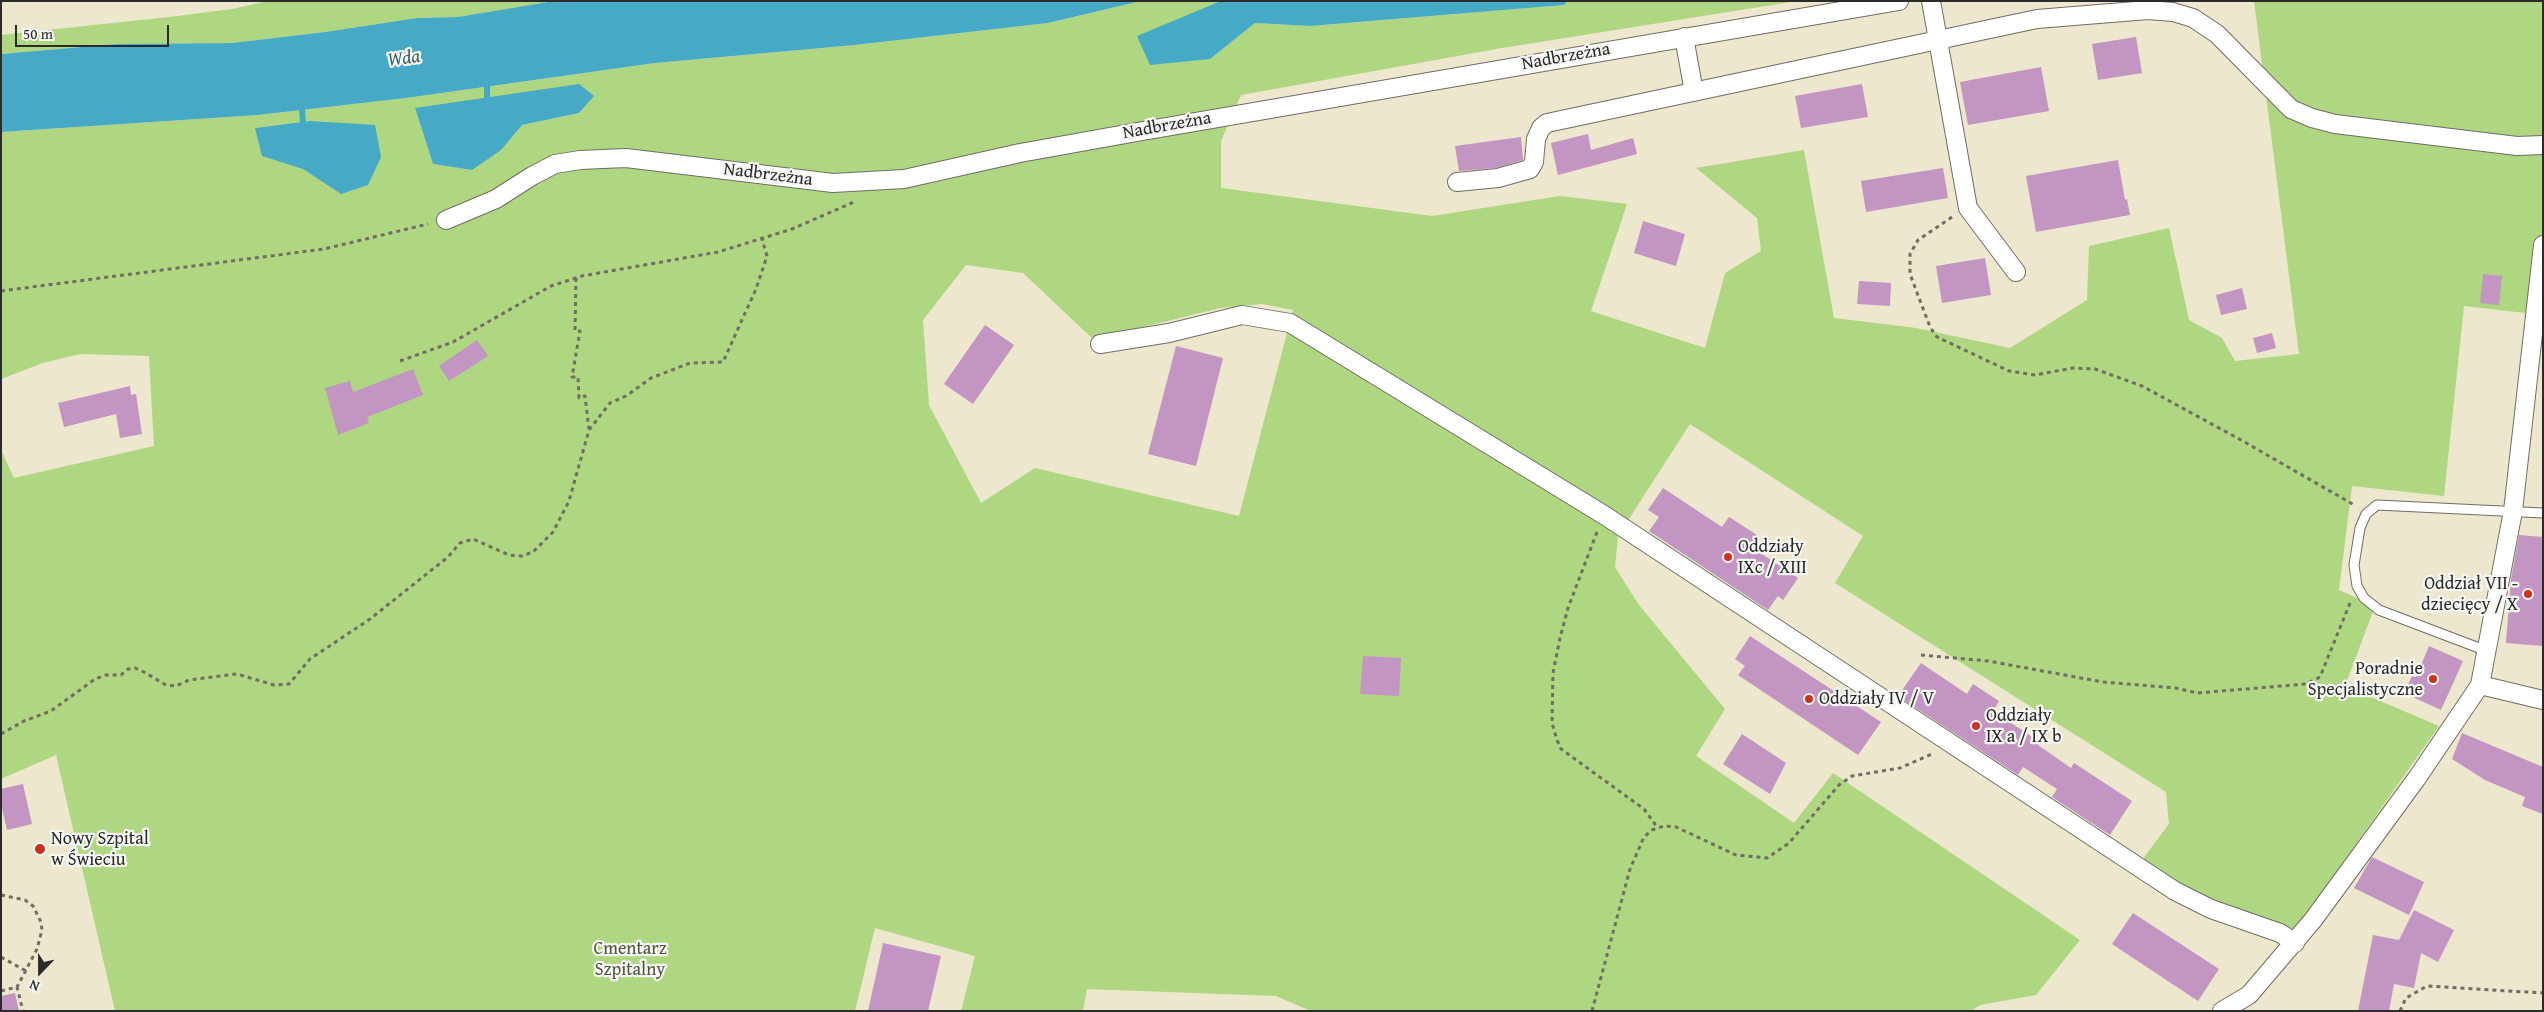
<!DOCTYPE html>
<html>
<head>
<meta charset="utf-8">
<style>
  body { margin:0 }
  #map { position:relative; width:2544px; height:1012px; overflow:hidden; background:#ece7cd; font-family:"Gentium Book Plus",serif }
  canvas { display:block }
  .frame { position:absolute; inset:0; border:2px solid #2b2b2b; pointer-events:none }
  .north { position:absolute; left:15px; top:947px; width:50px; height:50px; -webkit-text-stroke:4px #f6f6f2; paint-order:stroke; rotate:202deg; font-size:14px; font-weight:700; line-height:20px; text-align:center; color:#2b2b2b }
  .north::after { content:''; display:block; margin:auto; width:18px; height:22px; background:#2b2b2b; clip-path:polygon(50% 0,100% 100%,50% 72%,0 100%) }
  .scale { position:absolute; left:15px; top:25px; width:154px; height:22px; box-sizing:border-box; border:2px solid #2b2b2b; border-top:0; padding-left:6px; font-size:15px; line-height:18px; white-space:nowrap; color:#2b2b2b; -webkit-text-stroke:4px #f6f6f2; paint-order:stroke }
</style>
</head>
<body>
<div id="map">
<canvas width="2544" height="1012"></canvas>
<div class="frame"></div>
<div class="north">N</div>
<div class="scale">50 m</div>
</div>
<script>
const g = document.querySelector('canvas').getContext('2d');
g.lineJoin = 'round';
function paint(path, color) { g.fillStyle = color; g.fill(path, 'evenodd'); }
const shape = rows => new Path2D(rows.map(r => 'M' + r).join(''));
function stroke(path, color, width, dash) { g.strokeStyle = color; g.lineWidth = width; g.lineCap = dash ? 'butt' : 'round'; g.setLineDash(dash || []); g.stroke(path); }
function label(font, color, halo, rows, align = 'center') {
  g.font = font + ' "Gentium Book Plus",serif'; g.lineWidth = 4.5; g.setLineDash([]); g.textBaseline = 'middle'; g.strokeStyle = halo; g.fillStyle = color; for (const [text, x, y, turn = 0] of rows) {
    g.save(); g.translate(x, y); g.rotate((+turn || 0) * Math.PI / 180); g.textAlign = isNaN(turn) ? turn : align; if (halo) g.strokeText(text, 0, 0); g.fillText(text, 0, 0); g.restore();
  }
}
paint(shape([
  [268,1,554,1,458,17,417,18,325,32,232,43,117,44,1,54,1,35,169,17,232,9],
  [1141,1,1221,1,1210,59,1255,23,1310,26,1564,5,1568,1,1797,1,1502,48,1241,95,1221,141,1221,188,1432,216,1560,196,1627,204,1591,311,1705,348,1725,273,1761,251,1757,218,1696,168,1804,150,1834,318,1916,328,2010,348,2087,300,2089,246,2169,228,2189,320,2222,338,2235,361,2299,354,2254,1,2543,1,2543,315,2464,306,2444,496,2352,486,2339,590,2375,606,2345,686,2439,726,2313,905,2293,929,2219,905,2180,886,2142,860,2169,824,2166,792,1835,583,1863,536,1690,424,1618,536,1615,567,1639,605,1725,709,1696,756,1794,823,1833,773,2080,940,2036,995,1980,1005,1971,1011,1311,1011,1276,996,1087,989,1083,1011,961,1011,975,956,875,928,855,1011,115,1011,56,755,1,779,1,450,14,478,154,446,149,356,80,354,43,363,1,379,1,132,258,115,406,98,655,63,855,45,1048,23],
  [415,108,579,113,522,125,472,170,433,164],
  [310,121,341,193,303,169,255,128],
  [966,265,1023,273,1093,339,1221,308,1262,304,1293,310,1239,516,1035,468,981,503,929,405,923,320]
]), '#afd680');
paint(shape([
  [554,1,1141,1,1048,23,855,45,655,63,406,98,258,115,1,132,1,54,117,44,232,43,325,32,417,18,458,17],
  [1221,1,1568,1,1564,5,1310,26,1255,23,1210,59,1150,65,1137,36],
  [579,84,594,96,579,113,522,125,501,150,472,170,433,164,415,108],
  [310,121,375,125,381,157,368,185,341,194,303,169,262,156,255,128]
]), '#46a9c6');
stroke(shape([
  [487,86,487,98],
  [302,110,303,122]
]), '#46a9c6', 6);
paint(shape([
  [2136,37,2142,73,2098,80,2092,44],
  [2041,67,2049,111,1968,125,1960,82],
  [1862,84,1868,117,1801,128,1795,96],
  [1588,134,1591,150,1633,138,1637,154,1558,175,1551,143],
  [1521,137,1523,160,1496,168,1459,171,1455,146],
  [2118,160,2125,200,2127,199,2130,215,2036,232,2026,176],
  [1943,168,1948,198,1866,212,1861,181],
  [1643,221,1685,234,1676,266,1634,253],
  [1985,258,1991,295,1942,303,1936,266],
  [2483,274,2502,276,2499,305,2480,303],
  [1859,281,1891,283,1890,306,1857,304],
  [2242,288,2247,309,2221,315,2216,295],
  [985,325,1014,345,973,404,944,384],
  [2272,333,2276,348,2257,353,2253,338],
  [477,340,488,356,449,381,439,366],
  [1176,346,1223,358,1196,466,1148,454],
  [413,369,423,395,367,417,369,423,338,435,325,388,350,381,353,392],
  [130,386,131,395,136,394,142,434,120,438,116,414,64,427,58,403],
  [1663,488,1722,527,1729,517,1757,535,1750,546,1798,578,1783,600,1778,596,1768,610,1649,531,1659,517,1648,510],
  [2519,535,2543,537,2543,646,2506,643,2511,579],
  [1750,636,1881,722,1858,755,1738,675,1745,666,1735,659],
  [2429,646,2463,661,2441,710,2404,693,2412,676,2416,677],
  [1363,656,1401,658,1399,696,1360,694],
  [1921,663,1967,694,1973,684,1999,701,1993,711,2040,742,2038,745,2071,768,2074,763,2132,801,2110,835,2052,797,2057,789,2023,767,2018,775,1898,696],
  [2462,733,2543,767,2543,814,2522,806,2525,797,2485,780,2452,759],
  [1742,734,1786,763,1770,794,1723,764],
  [23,784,32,824,7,830,1,804,1,789],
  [2372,857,2424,882,2409,915,2354,888],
  [2414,910,2454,930,2438,962,2421,953,2414,988,2394,984,2389,1011,2358,1011,2373,935,2399,940],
  [2133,913,2219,969,2198,1001,2112,944],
  [883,943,941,956,928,1011,868,1011],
  [15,993,19,1011,1,1011,1,996]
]), '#c295c2');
const lane = shape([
  [2487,651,2379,610,2364,598,2357,586,2354,565,2360,528,2366,514,2377,505,2543,513]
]);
const street = shape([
  [1931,1,1968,208,2016,272],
  [1684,37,1694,92],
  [1457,182,1498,178,1530,169,1534,162,1536,139,1541,128,1547,123,2037,19,2148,10,2173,12,2193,18,2217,34,2291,109,2312,118,2335,124,2517,146,2543,145],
  [446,220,496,199,532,176,555,164,580,160,626,158,833,183,904,179,1020,153,1137,132,1899,1],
  [1100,344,1169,333,1242,315,1290,323,1604,515,2175,891,2211,909,2280,933,2295,943],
  [2480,685,2543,700],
  [2222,1011,2249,995,2313,920,2417,778,2480,685,2513,511,2543,245]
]);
stroke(lane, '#6f6d64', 11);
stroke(street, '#6f6d64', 20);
stroke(shape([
  [1952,217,1918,240,1910,254,1910,274,1930,327,1937,337,2009,371,2035,375,2073,368,2095,369,2142,386,2241,440,2356,506],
  [576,278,575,331,580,331,572,377,578,377,579,398,585,396,589,429],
  [1,291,324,249,428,224],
  [400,361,453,342,551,286,582,276,718,252,792,229,854,202],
  [1597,532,1568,608,1560,638,1553,673,1552,723,1557,740,1561,749,1644,809,1657,827],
  [1921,655,1988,661,2103,682,2176,688,2197,693,2306,684,2320,677,2350,603],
  [1,734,24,721,51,711,95,679,106,675,121,675,128,669,135,668,144,672,166,685,176,686,189,680,237,674,274,685,289,684,310,659,370,619,448,557,460,543,473,539,509,555,522,556,533,552,553,532,569,501,589,430,610,403,626,396,651,378,690,363,723,362,756,289,767,256,762,239],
  [1,895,25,900,33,906,41,922,42,930,37,949,17,987],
  [1,957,26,971],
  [1,991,17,987,23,1011],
  [1592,1011,1630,869,1644,837,1652,830,1664,826,1676,827,1736,855,1767,858,1789,843,1839,785,1852,776,1900,768,1932,754],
  [2400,1011,2406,998,2427,986,2543,993]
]), '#6f6d64', 3, [4, 4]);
stroke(lane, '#fff', 9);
stroke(street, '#fff', 18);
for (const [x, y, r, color] of [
  [1728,557,5,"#c8321e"],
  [2528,594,5,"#c8321e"],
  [2433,679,5,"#c8321e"],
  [1809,699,5,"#c8321e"],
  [1976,726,5,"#c8321e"],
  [40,849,6,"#c8321e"]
]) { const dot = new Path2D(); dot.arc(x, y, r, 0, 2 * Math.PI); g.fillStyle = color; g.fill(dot); stroke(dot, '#f6f6f2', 2); }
label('18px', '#2b2b2b', '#f6f6f2', [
  ["Nadbrzeżna",1566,57,-10],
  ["Nadbrzeżna",1167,126,-10],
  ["Nadbrzeżna",768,175,7]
]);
label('18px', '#2b2b2b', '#f6f6f2', [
  ["Oddziały",1738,547],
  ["IXc / XIII",1738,568],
  ["Oddział VII -",2518,584,"right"],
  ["dziecięcy / X",2518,605,"right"],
  ["Poradnie",2423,669,"right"],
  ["Specjalistyczne",2423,690,"right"],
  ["Oddziały IV / V",1819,699],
  ["Oddziały",1986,716],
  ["IX a / IX b",1986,737],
  ["Nowy Szpital",51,839],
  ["w Świeciu",51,860]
], 'left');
label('18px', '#4c5640', '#f6f6f2', [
  ["Cmentarz",630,949],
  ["Szpitalny",630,970]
]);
label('italic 19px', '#365d69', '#f6f6f2', [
  ["Wda",404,59,-7]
]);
</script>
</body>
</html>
